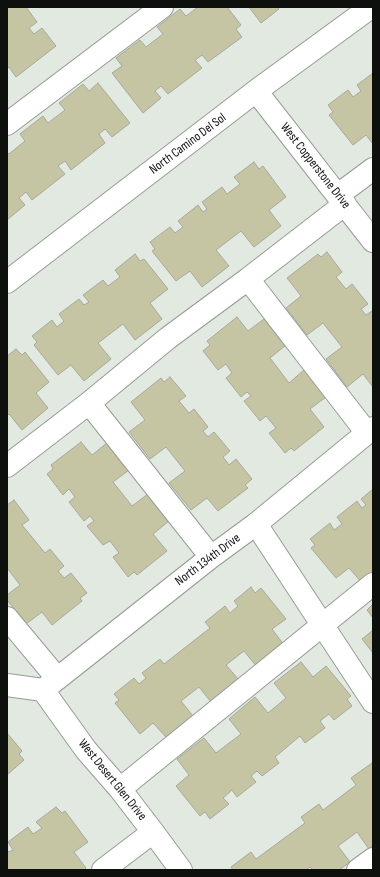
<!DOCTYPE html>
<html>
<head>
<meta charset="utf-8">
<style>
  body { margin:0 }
  #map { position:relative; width:380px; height:877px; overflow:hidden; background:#e1e9e0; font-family:"Sofia Sans Condensed",sans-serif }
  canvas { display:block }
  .frame { position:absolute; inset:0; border:8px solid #0d100d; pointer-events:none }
</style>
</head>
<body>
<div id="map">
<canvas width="380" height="877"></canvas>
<div class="frame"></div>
</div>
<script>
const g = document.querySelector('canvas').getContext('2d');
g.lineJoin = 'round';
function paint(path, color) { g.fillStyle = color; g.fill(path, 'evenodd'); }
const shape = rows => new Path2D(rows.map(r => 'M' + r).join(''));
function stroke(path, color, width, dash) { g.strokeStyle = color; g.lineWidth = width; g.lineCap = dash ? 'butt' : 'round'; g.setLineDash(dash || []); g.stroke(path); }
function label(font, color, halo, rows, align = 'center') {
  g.font = font + ' "Sofia Sans Condensed",sans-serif'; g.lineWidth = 3; g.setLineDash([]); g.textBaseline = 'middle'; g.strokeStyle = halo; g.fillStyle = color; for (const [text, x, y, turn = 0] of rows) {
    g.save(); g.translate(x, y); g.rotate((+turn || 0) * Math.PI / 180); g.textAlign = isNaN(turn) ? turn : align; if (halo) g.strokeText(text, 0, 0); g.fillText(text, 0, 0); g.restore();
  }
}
const building = shape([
  [7,7,26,7,37,22,29,28,34,34,42,28,56,46,16,77,9,67,7,68,7,7],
  [198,7,227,7,241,25,236,29,242,37,208,62,202,55,195,60,202,68,168,94,161,86,155,91,161,98,143,113,112,73,122,66,116,58,140,40,146,47,163,34,157,27,180,9,186,16,198,7],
  [249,7,277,7,279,9,261,23,249,7],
  [373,73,373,144,366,135,353,145,329,115,333,112,328,105,348,90,353,97,361,91,357,85,373,73],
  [98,83,130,123,112,137,105,129,99,134,105,143,71,170,65,161,58,166,65,174,32,200,26,192,19,198,25,205,7,220,7,152,9,154,25,141,20,134,43,116,48,123,65,110,59,103,83,84,89,91,98,83],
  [254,162,259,169,263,166,286,197,269,210,281,226,254,247,241,231,216,250,229,266,202,287,190,271,176,281,152,251,155,249,150,242,170,227,175,233,183,227,178,221,198,205,203,212,207,209,202,202,222,187,227,194,240,184,234,177,254,162],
  [327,252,342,272,336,277,346,289,352,284,368,304,361,309,366,315,372,311,373,313,373,387,363,374,347,387,326,359,342,347,323,323,307,335,286,308,301,296,287,278,318,254,321,257,327,252],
  [135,254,140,261,144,259,168,289,150,303,162,319,135,340,123,324,98,343,111,359,84,381,71,365,58,375,34,345,37,342,32,336,52,320,57,327,64,321,59,314,79,299,84,305,89,302,83,295,103,280,108,286,120,277,115,270,135,254],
  [237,317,248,331,264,319,285,346,270,358,289,383,304,370,326,397,310,409,324,427,294,451,291,448,285,453,269,433,276,428,266,416,260,421,244,401,251,396,247,392,241,397,226,378,232,373,226,364,218,370,203,351,210,345,207,341,237,317],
  [16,349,22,355,25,352,49,382,36,393,48,408,22,430,9,414,7,416,7,356,16,349],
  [170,377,186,396,179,401,189,413,194,409,208,427,203,431,208,437,214,432,230,451,223,457,229,465,236,459,252,479,245,485,248,488,218,511,207,498,191,510,169,483,185,471,166,447,150,459,129,432,145,420,131,402,161,378,164,382,170,377],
  [81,442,92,455,107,443,129,470,113,482,132,506,148,494,169,521,153,534,167,551,137,575,134,572,128,577,113,557,119,553,110,541,103,545,87,526,94,521,90,516,84,521,69,502,75,497,69,489,63,495,47,474,53,469,51,465,81,442],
  [373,489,373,574,362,583,349,568,336,578,311,548,315,545,310,539,330,523,334,530,342,524,337,517,357,501,362,508,366,505,361,499,373,489],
  [14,500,29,520,22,525,45,553,50,549,64,566,58,571,64,578,71,573,87,593,80,598,82,601,52,625,42,612,26,624,7,600,7,595,20,585,7,568,7,505,14,500],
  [251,587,255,593,261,588,286,619,272,629,284,645,257,667,244,651,226,665,239,680,211,702,199,687,181,701,193,716,166,737,153,723,140,734,115,703,119,700,114,694,134,678,139,684,146,678,142,673,160,659,164,664,210,628,205,622,225,606,230,613,238,606,234,601,251,587],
  [373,604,373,618,367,610,373,604],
  [373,630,373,653,362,639,373,630],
  [301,662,313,677,326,666,351,696,347,699,352,706,334,720,329,714,320,721,325,728,305,743,300,736,275,757,279,763,262,776,257,771,251,776,256,782,237,797,232,790,223,798,229,804,210,819,205,812,200,816,176,786,189,775,177,759,204,738,216,753,241,734,229,719,255,697,268,713,286,698,274,683,301,662],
  [7,733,22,751,19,754,24,760,7,775,7,733],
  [372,763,373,765,373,845,369,849,357,832,338,846,350,862,339,870,313,870,310,867,306,870,233,870,231,867,251,852,256,859,305,823,301,817,319,804,323,810,356,785,351,778,372,763],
  [56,807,62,813,65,811,88,842,74,852,86,868,84,870,7,870,7,850,9,852,13,850,8,842,28,827,33,834,42,828,36,822,56,807]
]);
paint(building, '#c5c5a3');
stroke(building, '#a7a89d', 1);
const minor = shape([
  [256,91,373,241],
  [7,124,162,7],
  [338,195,373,169],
  [248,279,367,433],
  [7,282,256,91,371,7],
  [89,403,211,557],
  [7,466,89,403,168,338,248,279,345,204],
  [256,524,373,702],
  [7,618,57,678],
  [7,685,43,690],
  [43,690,211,557,256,524,373,428],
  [43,690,86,750,120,789,153,832,181,870],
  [120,789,373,584],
  [103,870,153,832],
  [358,870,373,859]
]);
stroke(minor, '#969d95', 24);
stroke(minor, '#fff', 22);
label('13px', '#0d100d', '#fff', [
  ["North Camino Del Sol",188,144,-37],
  ["West Copperstone Drive",315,166,52],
  ["North 134th Drive",208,560,-37],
  ["West Desert Glen Drive",112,780,51]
]);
</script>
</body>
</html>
